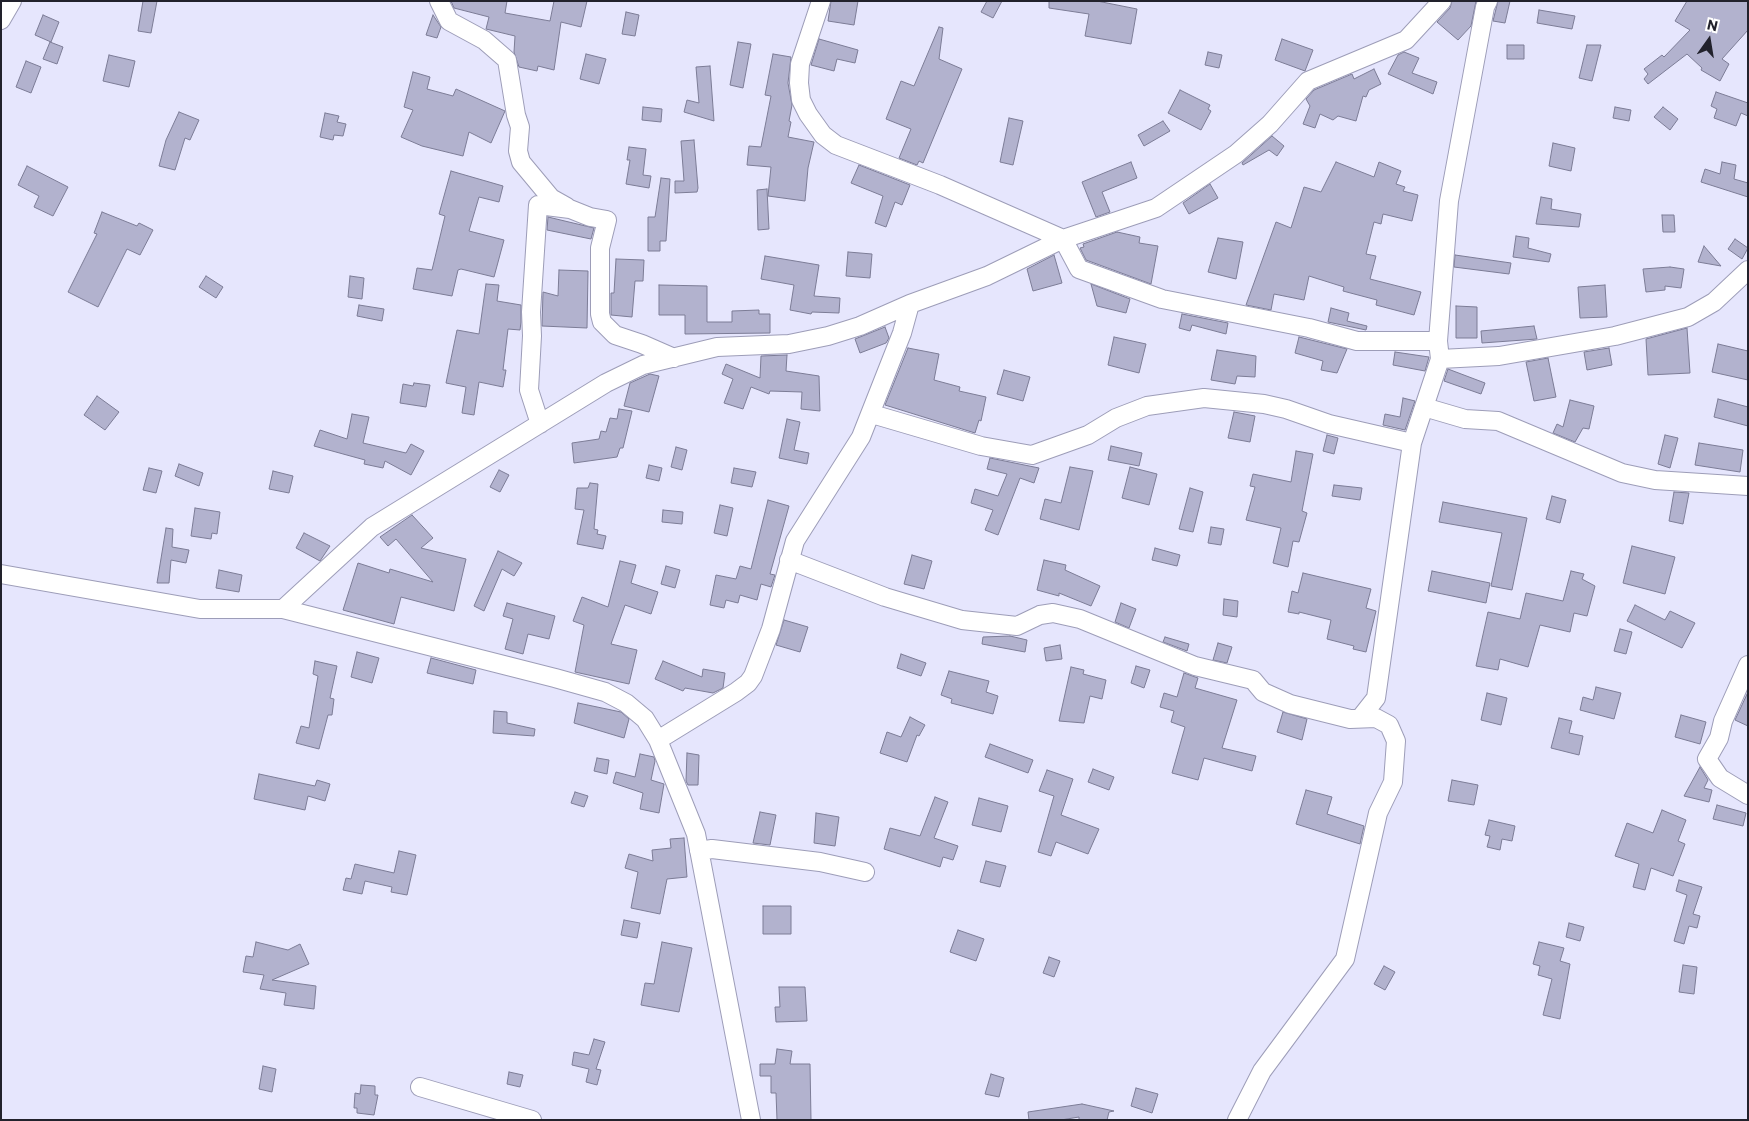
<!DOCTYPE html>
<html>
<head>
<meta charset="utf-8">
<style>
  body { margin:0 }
  #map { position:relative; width:1749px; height:1121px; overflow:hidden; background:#e6e6fd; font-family:Commissioner,sans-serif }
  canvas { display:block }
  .frame { position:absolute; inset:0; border:2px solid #22222c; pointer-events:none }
  .north { position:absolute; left:1684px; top:15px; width:50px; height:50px; -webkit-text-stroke:4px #fff; paint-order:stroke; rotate:13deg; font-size:14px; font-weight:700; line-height:20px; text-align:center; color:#22222c }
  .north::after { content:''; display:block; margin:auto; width:18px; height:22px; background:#22222c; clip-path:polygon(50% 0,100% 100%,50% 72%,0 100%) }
</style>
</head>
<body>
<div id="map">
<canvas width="1749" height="1121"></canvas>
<div class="frame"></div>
<div class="north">N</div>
</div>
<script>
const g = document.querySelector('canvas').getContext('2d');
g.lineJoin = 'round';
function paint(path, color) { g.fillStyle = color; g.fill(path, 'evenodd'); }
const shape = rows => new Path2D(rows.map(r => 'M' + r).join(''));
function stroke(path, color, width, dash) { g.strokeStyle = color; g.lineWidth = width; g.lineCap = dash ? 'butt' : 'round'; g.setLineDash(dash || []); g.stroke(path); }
const building = shape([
  [143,1,157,1,151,33,138,31,143,1],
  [451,1,507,1,505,13,550,21,554,1,587,1,581,27,561,22,554,70,538,66,537,71,519,67,514,52,515,36,486,29,489,17,454,8,451,1],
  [831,1,858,1,854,25,828,21,831,1],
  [987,1,1002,1,993,18,981,12,987,1],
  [1049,1,1097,1,1137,9,1131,44,1085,36,1089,14,1049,8,1049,1],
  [1452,1,1476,1,1471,26,1458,40,1437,22,1450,8,1452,1],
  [1498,1,1510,1,1505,23,1493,21,1498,1],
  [1687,1,1748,1,1748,30,1722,59,1729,64,1720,81,1701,70,1702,68,1687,54,1648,84,1644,79,1648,74,1644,69,1662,55,1664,57,1690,30,1675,21,1687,1],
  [1539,10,1575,16,1572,29,1537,23,1539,10],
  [626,12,639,15,635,36,622,34,626,12],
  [43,15,59,22,51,42,35,35,43,15],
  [433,15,441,27,437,38,426,35,433,15],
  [939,27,943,28,939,59,962,69,923,163,919,161,917,165,899,158,911,129,886,119,901,81,914,86,939,27],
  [819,39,858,50,855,63,837,59,834,71,811,65,819,39],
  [1282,39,1313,50,1305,71,1275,60,1282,39],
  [50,42,63,47,57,64,43,59,50,42],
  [738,42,751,44,743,88,730,85,738,42],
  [1507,45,1524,45,1524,59,1507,59,1507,45],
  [1587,45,1601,45,1592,81,1579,78,1587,45],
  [1208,52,1222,55,1219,68,1205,65,1208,52],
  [1404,52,1419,58,1412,73,1437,82,1433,94,1388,74,1398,55,1404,52],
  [586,54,606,59,599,84,580,79,586,54],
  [773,54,791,57,788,83,792,105,789,121,791,122,788,137,814,142,808,168,805,201,768,196,771,167,747,165,749,146,761,147,771,96,765,95,773,54],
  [109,55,135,61,129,87,103,81,109,55],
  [26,61,41,67,31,93,16,87,26,61],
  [710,66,714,121,684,112,687,100,699,103,696,67,710,66],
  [1374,69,1381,84,1369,90,1366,97,1363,96,1356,121,1338,116,1333,120,1320,114,1315,128,1303,124,1310,106,1306,99,1314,90,1352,74,1354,79,1374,69],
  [413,72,430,77,427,89,453,96,456,89,505,111,491,143,469,132,463,156,422,146,401,137,413,110,404,107,413,72],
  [1180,90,1210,105,1208,109,1211,111,1201,130,1168,113,1180,90],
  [1716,92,1748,103,1748,116,1741,113,1736,126,1714,118,1717,109,1711,106,1716,92],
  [643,107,662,109,661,122,642,120,643,107],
  [1615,107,1631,110,1629,121,1613,118,1615,107],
  [1663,107,1678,119,1670,130,1654,117,1663,107],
  [179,112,199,120,190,140,185,138,175,170,159,166,166,140,179,112],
  [325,113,339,116,337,122,346,124,343,136,334,135,333,140,320,137,325,113],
  [1009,118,1023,121,1013,165,1000,162,1009,118],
  [1163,121,1170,131,1144,146,1138,135,1163,121],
  [1272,136,1284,146,1277,156,1269,150,1243,165,1242,163,1272,136],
  [694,140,698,188,697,192,675,193,675,181,684,181,681,141,694,140],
  [1553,143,1575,148,1571,171,1549,166,1553,143],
  [629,147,646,149,643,175,651,176,649,188,626,184,630,160,627,160,629,147],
  [1131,162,1137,178,1102,192,1110,212,1096,217,1082,182,1131,162],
  [1336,162,1374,177,1379,162,1401,171,1396,184,1405,187,1403,191,1418,195,1412,221,1383,214,1381,224,1374,222,1366,254,1376,256,1370,279,1421,292,1414,315,1376,305,1377,300,1343,291,1344,287,1309,276,1304,300,1274,294,1271,310,1246,305,1276,222,1291,228,1304,187,1321,192,1336,162],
  [1722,162,1736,165,1734,179,1748,183,1748,197,1701,182,1705,169,1720,174,1722,162],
  [859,165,910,185,902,205,895,202,886,227,875,223,883,196,851,183,859,165],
  [27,166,68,187,53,216,34,207,39,196,18,185,27,166],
  [451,171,503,186,499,202,479,197,469,231,504,240,494,277,461,269,458,270,452,296,413,289,417,268,432,270,445,216,439,214,451,171],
  [661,178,670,179,666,241,660,241,660,251,648,251,648,217,655,217,661,178],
  [1210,184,1218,198,1189,214,1183,203,1210,184],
  [767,189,769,229,758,230,757,190,767,189],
  [1541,197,1552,199,1551,209,1581,214,1579,227,1536,224,1541,197],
  [102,212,137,226,139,223,153,230,140,255,127,249,98,307,68,292,97,234,94,233,102,212],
  [1662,215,1674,215,1675,232,1663,232,1662,215],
  [548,217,594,228,591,239,547,230,548,217],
  [1117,232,1140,237,1139,243,1158,246,1151,284,1086,260,1080,248,1084,247,1083,244,1117,232],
  [1516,236,1529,238,1528,248,1551,254,1549,262,1513,257,1516,236],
  [1218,238,1243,242,1236,279,1208,272,1218,238],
  [1735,239,1748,248,1742,259,1728,249,1735,239],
  [1704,246,1721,266,1698,262,1704,246],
  [848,252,872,254,870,278,846,276,848,252],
  [1054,255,1062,283,1033,291,1027,269,1054,255],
  [1455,255,1511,263,1509,274,1454,267,1455,255],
  [765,256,819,265,814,296,840,298,839,313,812,312,811,314,790,310,794,285,761,279,765,256],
  [616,259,644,260,643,281,635,281,632,317,611,315,611,293,614,293,616,259],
  [1670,267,1684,269,1681,288,1665,286,1665,290,1646,292,1643,269,1670,267],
  [559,270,588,271,587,328,542,326,543,292,558,296,559,270],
  [206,276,223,287,216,298,199,287,206,276],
  [350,276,364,278,362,299,348,297,350,276],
  [486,284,499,285,497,301,521,305,521,322,520,330,508,329,503,370,506,370,503,387,479,382,474,415,462,413,466,387,446,383,457,330,479,334,486,284],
  [1091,284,1130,299,1126,313,1097,306,1091,284],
  [659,285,707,286,707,322,732,322,732,311,759,310,759,314,770,314,770,333,685,334,685,315,659,315,659,285],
  [1605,285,1607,317,1580,318,1578,287,1605,285],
  [359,305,384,309,382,321,357,316,359,305],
  [1456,306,1477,307,1477,338,1456,338,1456,306],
  [1331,308,1349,313,1347,321,1367,326,1366,330,1328,322,1331,308],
  [1182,314,1228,323,1226,334,1192,325,1190,331,1179,328,1182,314],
  [1534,326,1537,339,1482,343,1481,331,1534,326],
  [885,327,889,338,886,343,860,353,855,339,885,327],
  [1687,328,1690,373,1648,375,1646,339,1687,328],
  [1114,337,1146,344,1139,373,1108,365,1114,337],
  [1299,337,1347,349,1337,373,1321,370,1323,361,1295,353,1299,337],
  [1718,344,1748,351,1748,380,1712,372,1718,344],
  [908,348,939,354,934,380,960,387,959,391,986,397,981,421,979,420,975,433,885,405,908,348],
  [1609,348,1612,365,1587,370,1584,352,1609,348],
  [1217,350,1256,356,1255,377,1237,376,1235,384,1211,380,1217,350],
  [1395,352,1429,357,1425,371,1393,365,1395,352],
  [787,355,786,371,819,376,820,411,801,409,802,392,770,391,769,394,751,387,743,409,724,403,733,379,722,374,726,364,760,378,761,356,787,355],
  [1548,358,1556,397,1534,401,1526,362,1548,358],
  [1448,369,1485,383,1481,394,1444,381,1448,369],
  [1004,370,1030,377,1023,401,997,394,1004,370],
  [650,374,659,376,649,412,624,406,630,383,650,374],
  [414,383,430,385,426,407,400,403,403,384,413,386,414,383],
  [97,396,119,412,105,430,84,415,97,396],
  [1403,398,1415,401,1405,430,1383,425,1385,414,1400,417,1403,398],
  [1718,399,1748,407,1748,426,1714,417,1718,399],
  [1570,400,1594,406,1589,429,1583,428,1575,442,1553,433,1557,424,1563,427,1570,400],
  [619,409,632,411,623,448,620,448,617,457,574,463,572,443,599,439,601,431,606,432,610,418,617,419,619,409],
  [1234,412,1255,416,1250,442,1228,438,1234,412],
  [352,414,369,417,363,443,406,453,411,444,424,451,411,475,385,461,383,468,364,464,365,460,314,446,320,430,347,439,352,414],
  [787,419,800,422,794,450,809,453,807,464,779,458,787,419],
  [1327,435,1338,438,1334,454,1323,451,1327,435],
  [1665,435,1678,438,1670,468,1658,464,1665,435],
  [1699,443,1743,450,1740,472,1695,465,1699,443],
  [1111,446,1142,453,1139,466,1108,460,1111,446],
  [676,447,687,450,682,470,671,467,676,447],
  [1296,451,1313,454,1302,511,1307,513,1299,542,1293,541,1288,567,1273,563,1281,528,1246,520,1255,487,1250,486,1253,474,1291,482,1296,451],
  [990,458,1039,468,1034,483,1020,478,998,535,985,530,993,510,971,503,975,489,998,496,1007,474,987,469,990,458],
  [179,464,203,473,199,486,175,476,179,464],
  [649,465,662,468,659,481,646,478,649,465],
  [1070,467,1093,471,1079,530,1040,519,1045,499,1061,503,1070,467],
  [1130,467,1157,474,1149,505,1122,498,1130,467],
  [149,468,162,471,156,493,143,490,149,468],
  [734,468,756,472,752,487,731,483,734,468],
  [499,470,509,475,500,492,490,487,499,470],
  [273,471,293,476,289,493,269,489,273,471],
  [590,483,598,484,594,529,598,530,597,534,606,536,603,549,577,544,584,510,575,509,577,488,588,488,590,483],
  [1334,485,1362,488,1360,500,1332,496,1334,485],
  [1190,488,1203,492,1193,532,1179,529,1190,488],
  [1674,492,1689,493,1683,524,1669,521,1674,492],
  [1552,496,1566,500,1560,523,1546,519,1552,496],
  [768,500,789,506,770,574,775,575,771,587,761,584,757,600,740,595,738,603,726,600,724,608,710,605,716,575,736,579,740,566,751,569,768,500],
  [1443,502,1527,518,1512,590,1491,586,1502,533,1439,522,1443,502],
  [720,505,733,508,727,536,714,533,720,505],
  [195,508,220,512,217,534,212,533,211,539,191,536,195,508],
  [663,510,683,512,682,524,662,522,663,510],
  [412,515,433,538,421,548,466,559,454,611,401,597,394,624,343,610,358,563,389,573,390,569,433,582,396,539,388,546,380,537,412,515],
  [1211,527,1224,529,1221,545,1208,543,1211,527],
  [166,528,173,529,172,547,189,550,186,563,171,560,169,583,157,583,166,528],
  [304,533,330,546,320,561,296,548,304,533],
  [1632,546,1675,557,1665,594,1623,583,1632,546],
  [1155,548,1180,555,1177,566,1152,560,1155,548],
  [498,551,522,563,514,576,502,569,484,611,474,606,498,551],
  [912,555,932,561,924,589,904,584,912,555],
  [1044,560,1066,565,1065,570,1100,586,1091,606,1059,593,1059,596,1037,590,1044,560],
  [620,561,636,565,631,583,658,592,651,614,625,605,611,644,637,650,629,684,575,672,584,625,573,621,582,597,608,607,620,561],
  [666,566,680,570,675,588,661,584,666,566],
  [219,570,242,575,239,592,216,588,219,570],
  [1432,571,1490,583,1486,603,1428,591,1432,571],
  [1571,571,1584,574,1582,579,1595,586,1587,616,1574,613,1570,632,1540,625,1528,667,1500,659,1498,670,1476,666,1488,612,1520,619,1526,593,1563,601,1571,571],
  [1303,573,1371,589,1366,608,1376,611,1366,652,1353,649,1354,646,1327,639,1331,620,1299,612,1299,614,1288,612,1292,591,1298,593,1303,573],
  [1224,599,1238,601,1237,617,1223,615,1224,599],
  [507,603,555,616,549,639,528,634,523,654,505,649,513,619,503,616,507,603],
  [1121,603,1136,609,1129,628,1115,622,1121,603],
  [1635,605,1665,620,1670,611,1695,623,1682,648,1627,621,1635,605],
  [784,620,808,627,800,652,776,645,784,620],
  [1620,629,1632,632,1626,654,1614,651,1620,629],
  [1010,636,1027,640,1025,652,982,644,983,637,1010,636],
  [1165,637,1189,644,1187,651,1163,642,1165,637],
  [1218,643,1232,647,1227,663,1213,660,1218,643],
  [1060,645,1062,659,1046,661,1044,648,1060,645],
  [357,652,379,658,372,683,351,677,357,652],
  [901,654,926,663,921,676,897,668,901,654],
  [431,658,476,670,473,684,427,673,431,658],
  [315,661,337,666,330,698,334,699,332,715,328,715,319,749,296,743,301,726,309,728,318,676,313,674,315,661],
  [663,661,702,677,703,669,725,673,723,688,713,693,685,688,683,691,655,679,663,661],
  [1136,666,1150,670,1144,688,1131,683,1136,666],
  [1071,667,1084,670,1083,674,1106,680,1102,699,1090,696,1084,723,1059,721,1071,667],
  [949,671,989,681,986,692,998,696,993,714,951,703,952,699,941,695,949,671],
  [1184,673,1198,678,1195,688,1237,700,1222,748,1256,756,1252,771,1204,758,1198,780,1172,773,1185,727,1171,722,1174,711,1160,707,1164,693,1177,697,1184,673],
  [1596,687,1621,693,1614,719,1580,710,1583,697,1593,700,1596,687],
  [1748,692,1748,726,1735,720,1748,692],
  [1487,693,1507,698,1501,725,1481,720,1487,693],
  [578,703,621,712,629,719,624,738,574,723,578,703],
  [494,711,507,712,507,723,535,729,534,736,493,733,494,711],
  [1283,712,1307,719,1302,740,1277,732,1283,712],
  [1681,715,1706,722,1700,744,1675,737,1681,715],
  [910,717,925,725,919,736,917,735,907,762,880,753,887,732,901,737,910,717],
  [1559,718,1572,721,1569,733,1583,736,1579,755,1551,748,1559,718],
  [990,744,1033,760,1028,773,985,757,990,744],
  [687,753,699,755,698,785,688,785,686,781,687,753],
  [640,754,654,757,655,761,651,780,664,784,659,813,640,809,643,793,613,783,616,772,635,777,640,754],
  [597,758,609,760,607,774,594,771,597,758],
  [1700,767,1708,780,1704,788,1712,790,1709,802,1684,796,1700,767],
  [1093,769,1114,777,1109,790,1088,782,1093,769],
  [1047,770,1073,779,1061,815,1099,829,1088,854,1056,842,1051,856,1038,852,1054,796,1039,791,1047,770],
  [259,774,315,786,317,780,330,784,325,801,308,796,305,810,254,799,259,774],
  [1452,780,1478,785,1474,805,1448,801,1452,780],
  [1306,790,1332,797,1327,814,1364,826,1360,844,1296,824,1306,790],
  [575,792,588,796,584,807,571,803,575,792],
  [935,797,948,802,934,838,958,846,953,860,943,857,940,867,884,849,890,828,920,836,935,797],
  [979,798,1008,806,1001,832,972,825,979,798],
  [1717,805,1746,813,1743,826,1713,819,1717,805],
  [1662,810,1686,820,1678,841,1685,844,1673,876,1651,868,1645,890,1633,887,1639,864,1615,856,1627,823,1653,833,1662,810],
  [760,812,776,815,770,845,753,843,760,812],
  [816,813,839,817,835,846,814,843,816,813],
  [1489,820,1515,826,1512,841,1502,839,1500,850,1487,847,1490,836,1485,835,1489,820],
  [684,838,687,877,667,879,660,914,631,908,638,872,625,868,629,854,653,861,652,850,671,848,670,839,684,838],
  [399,851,416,855,407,895,391,892,392,887,365,881,362,894,343,890,346,878,351,879,355,864,394,873,399,851],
  [986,861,1006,866,1000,887,980,882,986,861],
  [1679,880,1702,887,1693,914,1700,916,1697,928,1689,926,1684,944,1674,941,1687,895,1676,891,1679,880],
  [763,906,791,906,791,934,763,934,763,906],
  [624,920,640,923,637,938,621,935,624,920],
  [1569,923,1584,927,1580,941,1566,937,1569,923],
  [958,930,984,939,976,961,950,952,958,930],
  [256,942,288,950,300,944,309,964,272,980,316,986,314,1009,284,1005,286,993,260,989,264,975,243,972,246,956,253,957,256,942],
  [662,942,692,948,679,1012,641,1005,645,983,654,984,662,942],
  [1539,942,1564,948,1560,961,1570,964,1560,1019,1543,1015,1552,979,1538,975,1540,966,1533,964,1539,942],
  [1049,957,1060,961,1054,977,1043,973,1049,957],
  [1683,965,1697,967,1694,994,1679,992,1683,965],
  [1384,966,1395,972,1385,990,1374,984,1384,966],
  [779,987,805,987,807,1021,776,1022,775,1007,780,1007,779,987],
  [594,1039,605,1042,596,1069,601,1070,597,1085,586,1082,589,1069,572,1065,574,1052,589,1055,594,1039],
  [777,1049,792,1051,790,1064,810,1064,811,1120,777,1120,776,1093,771,1093,771,1076,760,1076,760,1064,775,1064,777,1049],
  [263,1066,276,1069,272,1092,259,1089,263,1066],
  [509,1072,523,1075,520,1087,507,1084,509,1072],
  [991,1074,1004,1078,999,1097,985,1094,991,1074],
  [361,1085,375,1086,375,1095,378,1095,374,1115,357,1113,357,1108,354,1108,355,1093,360,1094,361,1085],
  [1136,1088,1158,1094,1152,1113,1131,1106,1136,1088],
  [1082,1104,1114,1111,1109,1112,1107,1120,1079,1120,1079,1117,1061,1120,1029,1120,1028,1112,1082,1104]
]);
paint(building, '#b2b2ce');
stroke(building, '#7c7c96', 1);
const minor = shape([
  [439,1,449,21,484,40,507,60,516,115,520,127,518,151,521,162,551,198,567,207],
  [821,1,800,64,799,83,801,100,808,114,823,135,836,145,940,185,1063,239,1079,269,1162,299,1309,328,1357,341,1438,341],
  [1,20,12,1],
  [1440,359,1499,356,1615,336,1688,317,1714,302,1748,270],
  [1424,407,1465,419,1498,421,1622,473,1655,480,1748,486],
  [872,414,981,446,1032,455,1088,435,1116,418,1147,406,1204,398,1264,404,1286,409,1329,424,1412,443],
  [540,424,529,390,532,336,531,312,538,205,570,209,590,217,607,220,600,248,600,314,602,322,615,335,642,344,674,358],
  [789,560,885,597,962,620,1017,626,1040,615,1053,613,1080,619,1195,666,1253,680,1263,692,1290,704,1350,719,1376,718,1389,725,1396,741,1393,782,1378,813,1345,959,1262,1071,1237,1120],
  [1,574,200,609,283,609,555,678,605,692,626,703,645,719,658,740,696,834,751,1120],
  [283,609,372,527,606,383,643,365,717,347,789,344,828,336,860,326,910,304,987,276,1063,239,1156,208,1236,154,1270,124,1308,81,1406,40,1442,1],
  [1748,665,1723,721,1719,738,1707,759,1720,778,1748,795],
  [1361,717,1376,698,1412,443,1440,359,1438,341,1449,201,1485,7,1488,1],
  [658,740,736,692,748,683,753,676,771,629,795,541,861,437,902,333,910,304],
  [699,851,712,849,820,862,865,872],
  [420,1087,532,1120]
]);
stroke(minor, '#9d9db8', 20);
stroke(minor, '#fff', 18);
</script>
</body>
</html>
